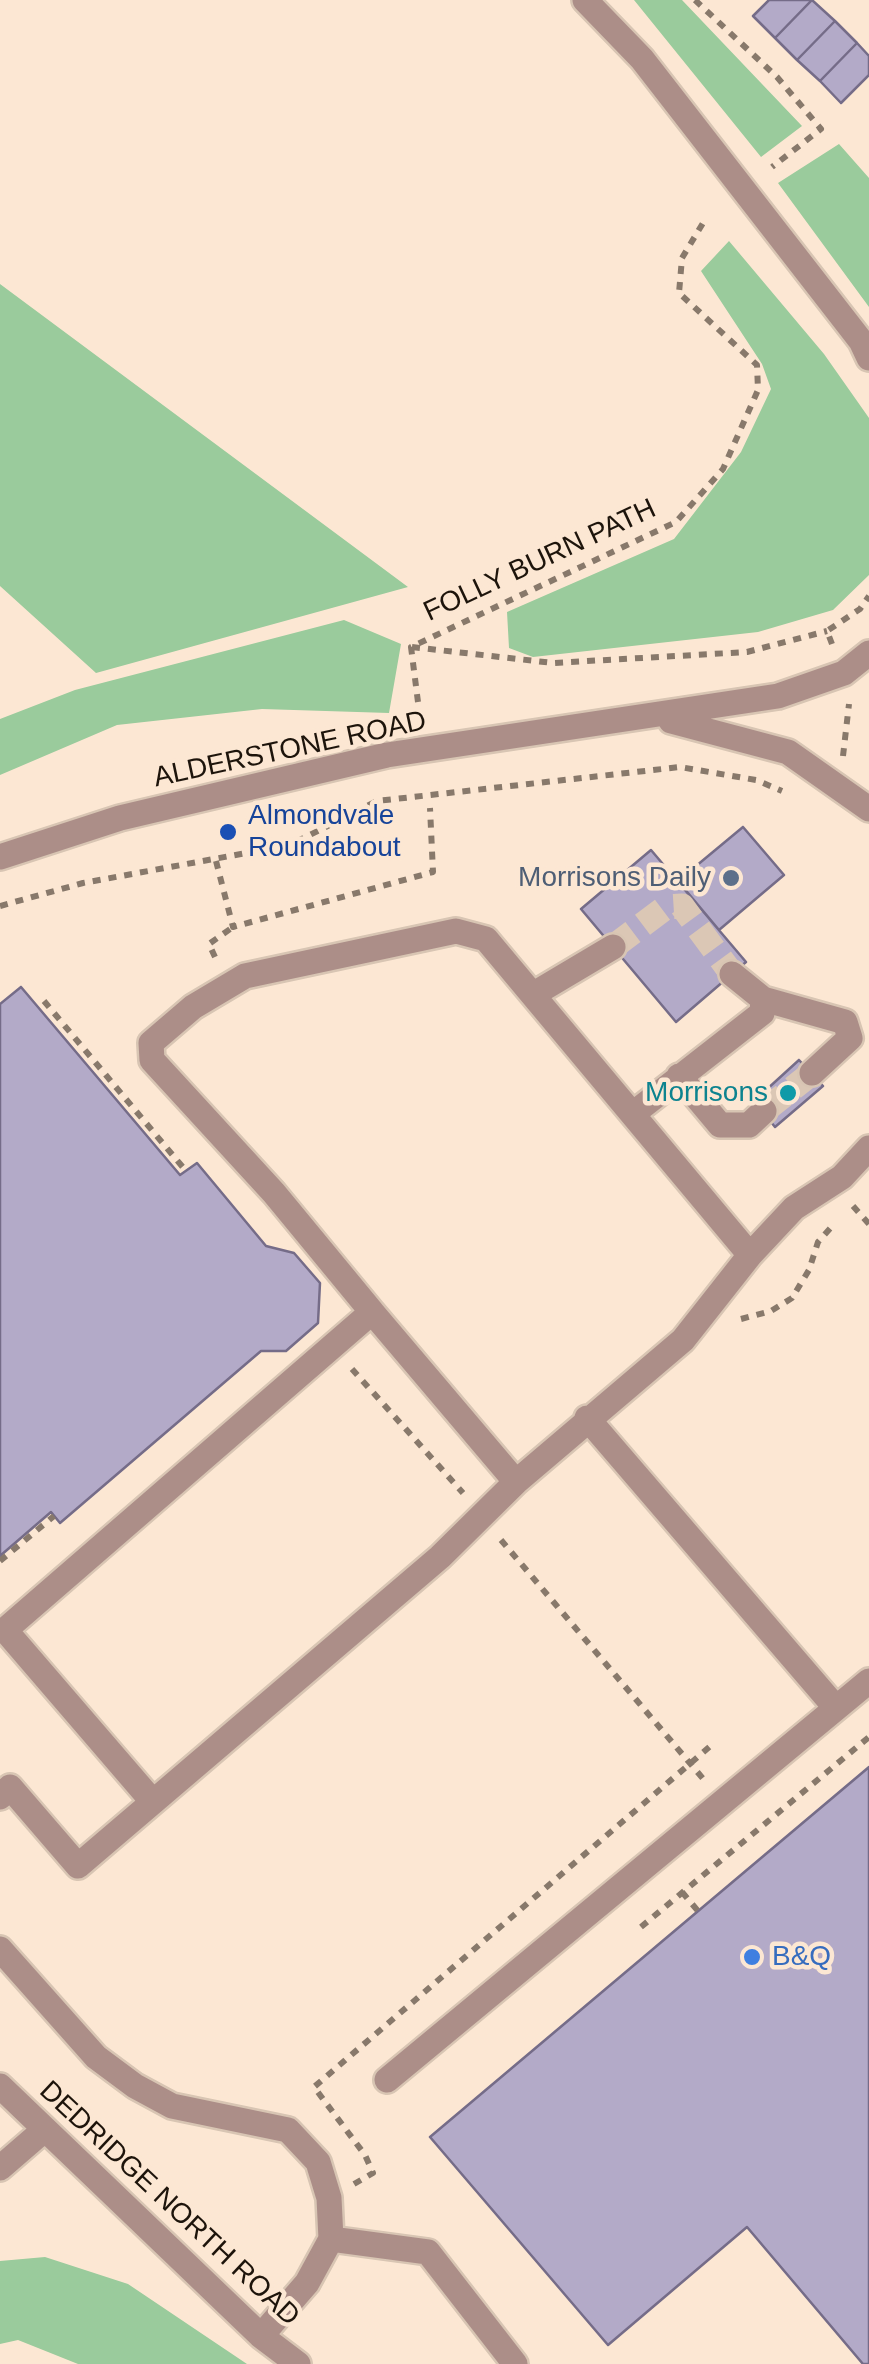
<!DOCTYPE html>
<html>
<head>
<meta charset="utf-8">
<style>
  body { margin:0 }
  canvas { display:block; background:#fce7d3 }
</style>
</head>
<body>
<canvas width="869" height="2364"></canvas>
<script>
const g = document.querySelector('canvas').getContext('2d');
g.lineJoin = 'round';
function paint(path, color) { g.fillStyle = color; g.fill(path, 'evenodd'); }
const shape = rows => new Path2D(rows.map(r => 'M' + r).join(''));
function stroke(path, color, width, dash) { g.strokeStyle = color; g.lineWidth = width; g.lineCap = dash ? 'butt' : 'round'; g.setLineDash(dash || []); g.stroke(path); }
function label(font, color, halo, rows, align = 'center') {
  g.font = font + ' Helvetica,sans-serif'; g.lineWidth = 9; g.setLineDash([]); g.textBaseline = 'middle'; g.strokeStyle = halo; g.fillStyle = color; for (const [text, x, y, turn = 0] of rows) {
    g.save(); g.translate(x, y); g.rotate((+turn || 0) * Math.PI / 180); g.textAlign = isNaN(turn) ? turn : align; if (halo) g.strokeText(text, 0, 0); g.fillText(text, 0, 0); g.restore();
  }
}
paint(shape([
  [634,0,682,0,802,126,761,157],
  [839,144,869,178,869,307,778,183],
  [729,241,824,354,869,418,869,575,833,610,758,632,533,657,509,648,507,612,674,539,741,452,771,389,762,364,701,271],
  [0,284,408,587,96,673,0,586],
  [344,620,401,644,389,713,262,709,117,725,0,775,0,719,75,690],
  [45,2257,128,2284,247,2364,78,2364,18,2340,0,2344,0,2261]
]), '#9acb9c');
const building = shape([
  [769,0,812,0,775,38,753,16,769,0],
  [812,0,835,21,797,60,775,38,812,0],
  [835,21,857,43,820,81,797,60,835,21],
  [857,43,869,56,869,75,841,103,820,81,857,43],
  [743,827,784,875,719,930,678,881,743,827],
  [651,850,746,962,676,1022,581,909,651,850],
  [21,987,180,1175,197,1163,266,1246,294,1253,320,1283,318,1323,286,1351,261,1351,60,1523,51,1512,0,1556,0,1004,21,987],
  [799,1060,823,1086,775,1127,754,1101,799,1060],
  [869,1767,869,2364,863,2364,747,2227,608,2345,430,2137,869,1767]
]);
paint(building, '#b3aac8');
stroke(building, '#756c88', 2.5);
stroke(shape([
  [613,947,666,907,682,906,732,974],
  [764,1111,812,1073]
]), '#dbc7b5', 25, [25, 12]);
const minor = shape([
  [585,0,642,59,861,341,869,358],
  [671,721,788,752,869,809],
  [0,857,120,818,387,755,778,696,844,673,869,653],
  [534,994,613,947],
  [763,999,845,1022,850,1038,812,1073],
  [679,1076,720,1125,749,1125,764,1111],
  [634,1113,762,1013,763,999,732,974],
  [750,1255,486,939,456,931,245,976,193,1007,151,1043,152,1060,274,1193,372,1312,5,1630,153,1802,440,1557,516,1482,683,1340,750,1255,794,1208,842,1177,869,1148],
  [372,1312,516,1482],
  [587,1418,836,1708],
  [0,1797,10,1787,78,1866,153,1802],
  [0,1949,96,2057,135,2086,172,2106,288,2130,318,2162,329,2198,331,2239,307,2283,261,2336],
  [387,2080,869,1681],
  [0,2086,261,2336,298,2364],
  [0,2168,44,2130],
  [331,2239,428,2252,515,2364]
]);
stroke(minor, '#d8c5b3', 30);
stroke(shape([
  [695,0,777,77,821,129,772,167],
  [832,644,827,631,860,609,869,596],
  [412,647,553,663,747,652,827,631],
  [418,702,411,647,676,522,723,469,758,390,757,365,679,293,682,258,706,218],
  [843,756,849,704],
  [216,861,233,927,433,872,430,808],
  [0,906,83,883,290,845,377,801,680,767,756,780,782,791],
  [215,957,209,944,233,927],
  [44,1001,186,1171],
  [853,1206,869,1224],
  [741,1319,771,1311,792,1298,809,1270,818,1242,834,1224],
  [352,1369,463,1493],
  [501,1540,705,1781],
  [0,1561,54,1516],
  [682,1892,698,1911],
  [641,1927,869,1737],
  [354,2184,373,2173,365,2155,314,2087,714,1743]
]), '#88796b', 6, [8, 8]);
stroke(minor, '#ac8e88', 25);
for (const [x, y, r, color] of [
  [228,832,10,"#1a4fb4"],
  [731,878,10,"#5c6f8a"],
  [788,1093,10,"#0f9aa8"],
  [752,1957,10,"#3f7fe0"]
]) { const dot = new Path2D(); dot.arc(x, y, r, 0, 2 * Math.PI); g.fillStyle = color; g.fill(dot); stroke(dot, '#fce7d3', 4); }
label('28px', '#1d140b', '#fce7d3', [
  ["FOLLY BURN PATH",540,561,-25],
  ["ALDERSTONE ROAD",290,750,-12],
  ["DEDRIDGE NORTH ROAD",169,2204,43]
]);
label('28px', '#164399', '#fce7d3', [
  ["Almondvale",248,816],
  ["Roundabout",248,848]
], 'left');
label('28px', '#4e5e75', '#fce7d3', [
  ["Morrisons Daily",711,878]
], 'right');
label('28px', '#0d838f', '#fce7d3', [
  ["Morrisons",768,1093]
], 'right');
label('28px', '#366cbe', '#fce7d3', [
  ["B&Q",772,1957]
], 'left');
</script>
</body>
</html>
